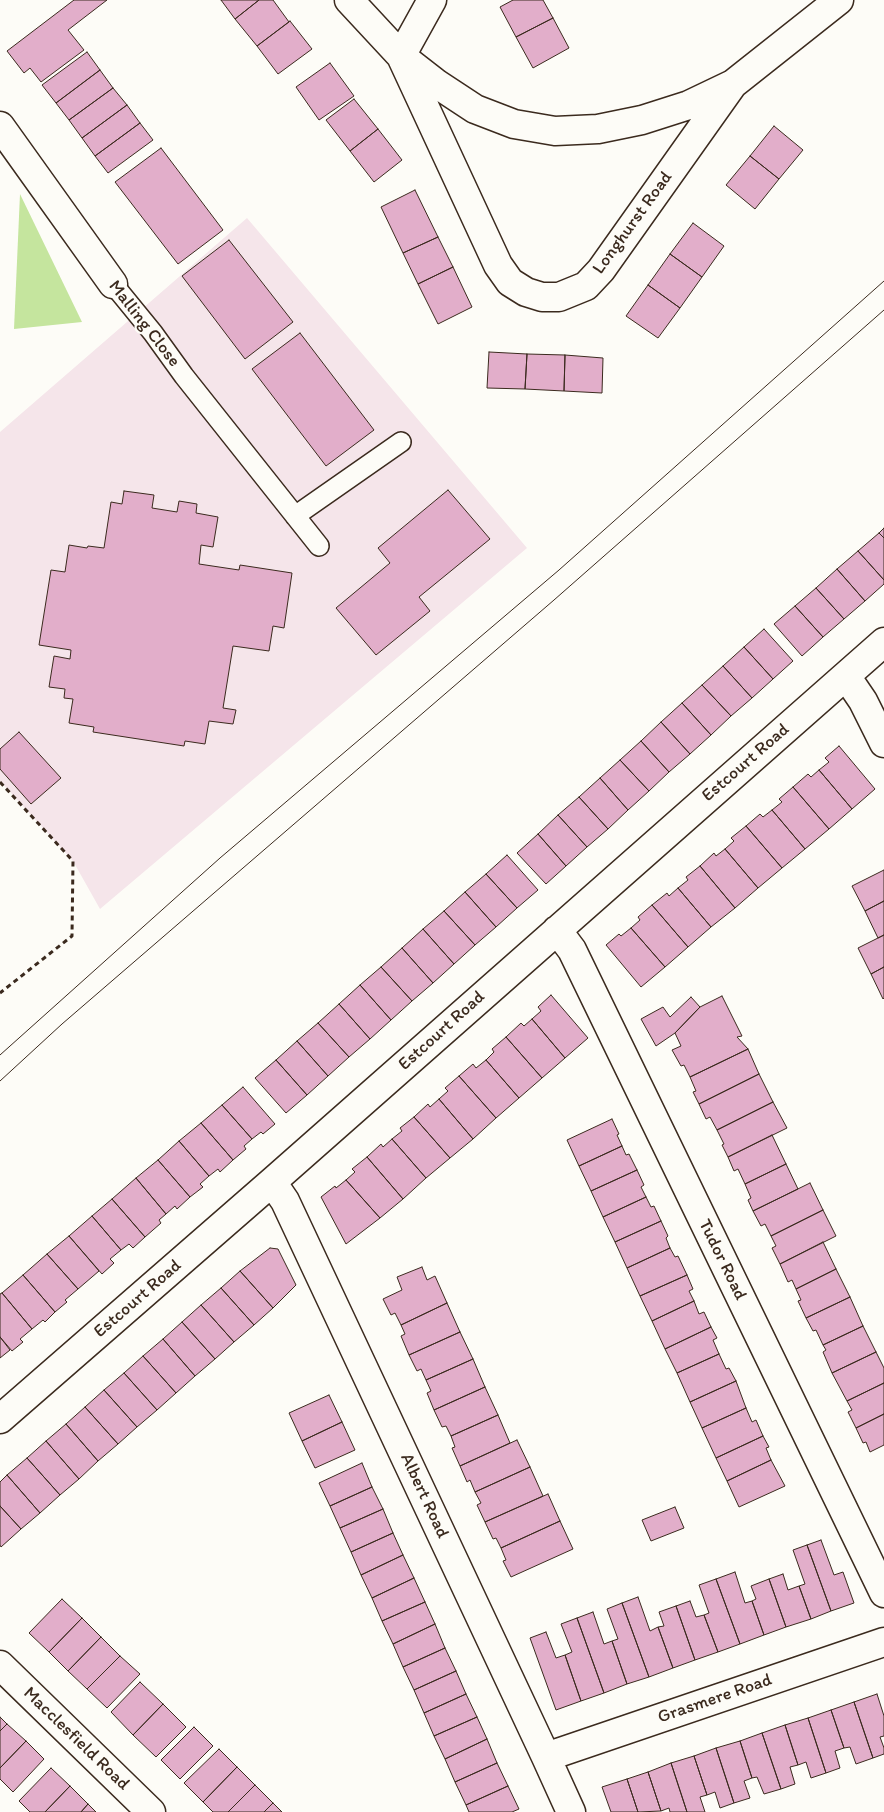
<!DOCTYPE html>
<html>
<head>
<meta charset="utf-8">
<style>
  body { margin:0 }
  canvas { display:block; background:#fdfcf7 }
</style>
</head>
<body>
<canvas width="884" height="1812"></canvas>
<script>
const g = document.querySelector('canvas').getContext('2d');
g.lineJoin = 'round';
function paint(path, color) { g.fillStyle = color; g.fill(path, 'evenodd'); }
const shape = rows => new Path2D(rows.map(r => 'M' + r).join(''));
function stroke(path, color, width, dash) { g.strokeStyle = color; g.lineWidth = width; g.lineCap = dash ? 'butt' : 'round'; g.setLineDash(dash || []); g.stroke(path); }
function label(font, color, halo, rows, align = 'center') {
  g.font = font + ' Itim,sans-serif'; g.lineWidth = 4.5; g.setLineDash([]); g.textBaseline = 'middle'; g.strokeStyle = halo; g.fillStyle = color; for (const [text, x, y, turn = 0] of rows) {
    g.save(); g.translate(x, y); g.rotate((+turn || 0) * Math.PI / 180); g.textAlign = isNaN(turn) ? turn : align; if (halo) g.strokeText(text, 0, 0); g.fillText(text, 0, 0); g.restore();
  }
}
paint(shape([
  [247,218,527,548,100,909,73,861,0,781,0,432]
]), '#f5e5ea');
paint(shape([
  [20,194,82,322,14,329]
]), '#c5e59e');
const building = shape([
  [74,0,107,0,68,30,84,50,41,82,30,68,24,73,7,51,74,0],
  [221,0,259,0,235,19,221,0],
  [259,0,273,0,289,22,257,46,235,19,259,0],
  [513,0,543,0,553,18,516,37,500,7,513,0],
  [553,18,569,48,533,68,516,37,553,18],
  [290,21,312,49,278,74,257,46,290,21],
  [87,52,100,70,56,103,42,85,87,52],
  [330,63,354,96,319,120,296,87,330,63],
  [100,70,113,88,69,120,56,103,100,70],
  [113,88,127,105,82,138,69,120,113,88],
  [354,99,378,129,350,151,326,120,354,99],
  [127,105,140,123,95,156,82,138,127,105],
  [140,123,153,140,108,173,95,156,140,123],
  [774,126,803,150,779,179,750,156,774,126],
  [378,129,402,160,374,182,350,151,378,129],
  [161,148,223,230,178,264,115,182,161,148],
  [750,156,779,179,755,209,726,185,750,156],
  [415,190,438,237,403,253,381,207,415,190],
  [693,223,724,246,702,277,670,254,693,223],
  [438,237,453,267,418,284,403,253,438,237],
  [229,240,293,322,245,359,182,276,229,240],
  [670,254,702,277,680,308,648,285,670,254],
  [453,267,472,307,438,324,418,284,453,267],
  [648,285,680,308,658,338,626,316,648,285],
  [300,333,374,430,326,466,252,369,300,333],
  [489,352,527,354,525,389,487,388,489,352],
  [527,354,565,355,564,391,525,389,527,354],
  [565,355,603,358,602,393,564,391,565,355],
  [448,490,490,539,419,597,430,611,376,655,336,608,390,563,378,548,448,490],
  [124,491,154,495,152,508,177,512,179,501,197,504,196,513,218,517,213,547,201,545,199,564,239,570,240,565,292,573,284,628,273,626,269,651,233,646,223,708,236,710,233,724,209,721,205,744,185,741,184,746,93,732,94,727,69,723,73,699,64,698,65,689,49,687,54,656,70,659,71,650,39,645,51,570,65,572,69,545,87,548,88,546,104,548,111,502,122,504,124,491],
  [884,528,884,538,879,533,884,528],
  [879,533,884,538,884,580,858,551,879,533],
  [858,551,884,580,884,584,865,601,837,569,858,551],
  [837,569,865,601,844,619,816,588,837,569],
  [816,588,844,619,823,637,795,606,816,588],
  [795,606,823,637,802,656,774,624,795,606],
  [764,629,793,661,773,679,744,647,764,629],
  [744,647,773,679,752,698,723,666,744,647],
  [723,666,752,698,731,716,702,685,723,666],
  [702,685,731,716,711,735,682,703,702,685],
  [682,703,711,735,690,754,661,722,682,703],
  [661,722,690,754,669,772,641,741,661,722],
  [19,732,61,778,31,804,0,769,0,749,19,732],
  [641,741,669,772,649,791,620,760,641,741],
  [839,746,875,789,852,809,819,770,829,762,825,758,839,746],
  [620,760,649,791,628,810,600,778,620,760],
  [819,770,852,809,829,829,793,787,808,774,811,777,819,770],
  [600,778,628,810,608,829,579,797,600,778],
  [793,787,829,829,805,849,772,810,782,802,779,799,793,787],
  [579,797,608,829,587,847,558,815,579,797],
  [772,810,805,849,782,868,746,826,760,814,763,817,772,810],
  [558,815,587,847,566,866,538,834,558,815],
  [746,826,782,868,758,888,725,849,734,841,731,838,746,826],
  [538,834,566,866,546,884,517,853,538,834],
  [725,849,758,888,735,908,700,866,714,853,716,856,725,849],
  [507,855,538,890,517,908,486,874,507,855],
  [700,866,735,908,711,927,678,888,688,880,686,877,700,866],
  [884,870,884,901,865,911,852,886,884,870],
  [486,874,517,908,496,927,465,892,486,874],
  [678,888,711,927,688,947,652,905,667,893,669,896,678,888],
  [465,892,496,927,475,945,444,911,465,892],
  [884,901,884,935,878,938,865,911,884,901],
  [652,905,688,947,665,967,631,928,640,920,638,917,652,905],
  [444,911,475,945,454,964,423,929,444,911],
  [631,928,665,967,641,987,606,945,619,934,621,936,631,928],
  [423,929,454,964,433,983,402,948,423,929],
  [884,935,884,967,871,974,858,948,884,935],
  [402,948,433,983,412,1001,381,967,402,948],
  [381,967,412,1001,391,1020,360,985,381,967],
  [884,967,884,998,883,999,871,974,884,967],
  [360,985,391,1020,370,1039,339,1004,360,985],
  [551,995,588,1038,565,1058,532,1019,541,1011,538,1007,551,995],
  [722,996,742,1036,737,1037,748,1049,690,1077,684,1065,681,1066,672,1050,681,1046,675,1033,700,1007,722,996],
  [691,997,700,1007,675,1033,656,1046,641,1019,663,1007,670,1017,691,997],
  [339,1004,370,1039,349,1057,318,1023,339,1004],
  [532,1019,565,1058,542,1078,506,1037,521,1023,524,1026,532,1019],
  [318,1023,349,1057,328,1076,297,1041,318,1023],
  [506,1037,542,1078,519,1098,486,1060,494,1052,492,1049,506,1037],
  [297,1041,328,1076,307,1095,276,1060,297,1041],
  [748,1049,759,1074,699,1104,693,1092,696,1091,690,1077,748,1049],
  [276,1060,307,1095,286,1113,255,1078,276,1060],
  [486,1060,519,1098,496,1118,459,1076,473,1064,476,1068,486,1060],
  [759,1074,773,1102,717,1130,710,1117,706,1119,699,1104,759,1074],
  [459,1076,496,1118,473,1139,439,1099,448,1091,445,1088,459,1076],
  [243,1087,275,1124,263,1134,261,1132,252,1139,222,1105,243,1087],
  [439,1099,473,1139,450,1158,414,1117,428,1104,430,1107,439,1099],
  [773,1102,787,1128,728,1157,722,1145,724,1144,717,1130,773,1102],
  [222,1105,252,1139,244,1146,246,1149,233,1160,201,1123,222,1105],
  [414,1117,450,1158,426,1178,392,1139,402,1131,400,1128,414,1117],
  [612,1119,619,1134,617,1135,622,1146,579,1166,567,1140,612,1119],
  [201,1123,233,1160,220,1172,218,1169,209,1176,179,1141,201,1123],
  [772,1135,786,1164,745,1184,738,1169,734,1171,728,1157,772,1135],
  [392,1139,426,1178,403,1199,367,1157,381,1144,383,1147,392,1139],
  [179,1141,209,1176,200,1184,203,1187,190,1197,158,1160,179,1141],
  [622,1146,626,1155,629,1154,637,1170,591,1191,579,1166,622,1146],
  [367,1157,403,1199,380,1218,346,1180,355,1172,352,1169,367,1157],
  [158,1160,190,1197,177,1209,175,1206,166,1214,136,1178,158,1160],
  [786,1164,798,1189,753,1211,748,1200,751,1198,745,1184,786,1164],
  [637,1170,644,1185,641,1187,646,1197,603,1217,591,1191,637,1170],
  [136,1178,166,1214,159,1220,161,1223,145,1237,112,1199,136,1178],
  [346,1180,380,1218,346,1244,321,1197,335,1186,336,1188,346,1180],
  [810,1183,823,1210,771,1236,765,1224,761,1226,753,1211,810,1183],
  [646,1197,651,1207,654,1206,661,1221,615,1242,603,1217,646,1197],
  [112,1199,145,1237,133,1248,129,1244,121,1250,92,1216,112,1199],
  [823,1210,836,1236,780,1264,772,1248,776,1246,771,1236,823,1210],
  [92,1216,121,1250,110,1259,114,1263,102,1274,69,1236,92,1216],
  [661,1221,668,1236,666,1238,670,1248,627,1268,615,1242,661,1221],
  [69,1236,99,1271,78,1289,47,1254,69,1236],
  [823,1242,836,1269,796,1289,792,1280,788,1282,780,1264,823,1242],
  [270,1248,278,1249,296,1285,273,1308,240,1271,270,1248],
  [670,1248,675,1257,678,1256,687,1275,640,1296,627,1268,670,1248],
  [47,1254,78,1289,65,1300,67,1302,55,1312,23,1275,47,1254],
  [422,1267,427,1280,435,1276,447,1303,401,1325,395,1313,391,1315,383,1299,402,1290,397,1277,422,1267],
  [836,1269,850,1297,806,1318,798,1301,801,1300,796,1289,836,1269],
  [240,1271,273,1308,254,1325,221,1288,240,1271],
  [23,1275,55,1312,45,1322,43,1320,32,1329,2,1293,23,1275],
  [687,1275,693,1289,689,1291,694,1301,652,1321,640,1296,687,1275],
  [221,1288,254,1325,234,1342,201,1305,221,1288],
  [2,1293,32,1329,20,1339,23,1342,12,1351,0,1337,0,1294,2,1293],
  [850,1297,863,1326,823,1345,816,1330,813,1331,806,1318,850,1297],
  [694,1301,699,1314,704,1312,711,1327,665,1349,652,1321,694,1301],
  [447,1303,460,1332,409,1355,401,1336,405,1334,401,1325,447,1303],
  [201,1305,234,1342,215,1359,182,1322,201,1305],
  [182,1322,215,1359,195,1376,163,1339,182,1322],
  [863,1326,876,1352,832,1373,823,1352,826,1350,823,1345,863,1326],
  [711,1327,717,1338,713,1340,719,1354,677,1373,665,1349,711,1327],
  [460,1332,473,1359,426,1380,421,1369,417,1371,409,1355,460,1332],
  [0,1337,10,1350,0,1358,0,1337],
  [163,1339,195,1376,176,1393,143,1356,163,1339],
  [876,1352,884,1368,884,1383,847,1401,832,1373,876,1352],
  [719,1354,726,1369,729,1368,736,1381,690,1402,677,1373,719,1354],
  [143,1356,176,1393,157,1410,124,1373,143,1356],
  [473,1359,485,1387,434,1410,427,1393,431,1391,426,1380,473,1359],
  [124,1373,157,1410,137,1427,104,1390,124,1373],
  [736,1381,746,1408,702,1428,690,1402,736,1381],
  [884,1383,884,1414,856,1428,848,1412,852,1410,847,1401,884,1383],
  [485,1387,498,1415,451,1436,446,1426,442,1427,434,1410,485,1387],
  [104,1390,137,1427,118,1444,85,1407,104,1390],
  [329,1395,342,1422,302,1441,289,1413,329,1395],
  [85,1407,118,1444,98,1461,66,1424,85,1407],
  [746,1408,752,1422,756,1420,763,1436,716,1458,702,1428,746,1408],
  [884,1414,884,1445,870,1452,866,1442,863,1443,856,1428,884,1414],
  [498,1415,510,1443,460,1466,452,1448,455,1447,451,1436,498,1415],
  [342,1422,355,1450,315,1468,302,1441,342,1422],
  [66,1424,98,1461,79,1479,46,1441,66,1424],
  [763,1436,769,1447,766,1448,771,1460,727,1481,716,1458,763,1436],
  [517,1440,530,1467,475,1492,470,1480,467,1482,460,1466,517,1440],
  [46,1441,79,1479,60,1495,27,1458,46,1441],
  [27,1458,60,1495,40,1513,7,1475,27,1458],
  [771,1460,785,1486,739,1507,727,1481,771,1460],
  [362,1463,372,1487,330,1506,319,1483,362,1463],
  [530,1467,543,1496,485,1522,477,1505,481,1503,475,1492,530,1467],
  [7,1475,40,1513,21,1529,0,1506,0,1482,7,1475],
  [372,1487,383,1509,340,1528,330,1506,372,1487],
  [548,1494,560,1521,501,1548,496,1538,493,1539,485,1522,548,1494],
  [0,1506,21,1529,1,1547,0,1545,0,1506],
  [675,1507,684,1528,651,1541,642,1520,675,1507],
  [383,1509,393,1533,351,1552,340,1528,383,1509],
  [560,1521,573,1549,511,1577,503,1561,506,1560,501,1548,560,1521],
  [393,1533,403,1555,361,1575,351,1552,393,1533],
  [821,1540,834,1575,843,1572,854,1603,831,1611,807,1545,821,1540],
  [807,1545,831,1611,811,1619,799,1586,805,1584,793,1550,807,1545],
  [403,1555,414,1578,372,1598,361,1575,403,1555],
  [735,1572,745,1603,752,1601,764,1635,740,1644,716,1579,735,1572],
  [783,1574,788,1590,799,1586,811,1619,786,1627,769,1579,783,1574],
  [414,1578,425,1602,382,1621,372,1598,414,1578],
  [716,1579,740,1644,718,1652,704,1615,709,1613,699,1585,716,1579],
  [769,1579,786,1627,764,1635,752,1601,756,1599,751,1586,769,1579],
  [638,1597,650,1631,658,1627,673,1668,649,1677,622,1603,638,1597],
  [62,1599,82,1618,49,1652,29,1633,62,1599],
  [690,1601,696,1617,704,1615,718,1652,695,1660,676,1606,690,1601],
  [425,1602,435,1624,393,1644,382,1621,425,1602],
  [622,1603,649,1677,627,1684,612,1641,618,1639,607,1609,622,1603],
  [676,1606,695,1660,673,1668,658,1627,664,1626,659,1612,676,1606],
  [593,1612,604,1644,612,1641,627,1684,604,1693,577,1618,593,1612],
  [82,1618,101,1637,68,1671,49,1652,82,1618],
  [577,1618,604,1693,581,1701,565,1655,572,1652,561,1624,577,1618],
  [435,1624,445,1648,403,1667,393,1644,435,1624],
  [546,1632,556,1658,565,1655,581,1701,556,1710,530,1638,546,1632],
  [101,1637,120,1656,87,1689,68,1671,101,1637],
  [445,1648,456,1671,414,1690,403,1667,445,1648],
  [120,1656,140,1674,107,1708,87,1689,120,1656],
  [456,1671,466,1694,424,1713,414,1690,456,1671],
  [140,1682,163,1704,133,1735,111,1712,140,1682],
  [466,1694,477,1717,434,1736,424,1713,466,1694],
  [877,1694,884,1716,884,1736,880,1737,884,1748,884,1754,873,1758,854,1702,877,1694],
  [854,1702,873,1758,856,1764,850,1747,844,1748,831,1710,854,1702],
  [163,1704,186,1727,156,1757,133,1735,163,1704],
  [831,1710,844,1748,835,1751,840,1768,826,1773,808,1718,831,1710],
  [0,1717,7,1724,0,1731,0,1717],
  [477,1717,487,1739,445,1759,434,1736,477,1717],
  [808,1718,826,1773,811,1778,806,1762,798,1765,785,1725,808,1718],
  [7,1724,26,1741,0,1768,0,1731,7,1724],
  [785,1725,798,1765,790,1767,795,1784,781,1789,762,1733,785,1725],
  [194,1727,213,1746,180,1779,161,1760,194,1727],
  [762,1733,781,1789,764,1794,757,1777,752,1778,740,1741,762,1733],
  [487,1739,497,1763,455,1782,445,1759,487,1739],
  [26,1741,44,1759,13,1792,0,1779,0,1768,26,1741],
  [740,1741,752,1778,744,1781,750,1798,734,1803,716,1748,740,1741],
  [716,1748,734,1803,720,1808,715,1792,707,1795,694,1756,716,1748],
  [219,1749,237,1767,203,1802,184,1783,219,1749],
  [694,1756,707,1795,700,1797,705,1812,687,1812,671,1763,694,1756],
  [497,1763,508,1786,466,1805,455,1782,497,1763],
  [671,1763,687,1812,670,1812,669,1808,661,1811,648,1772,671,1763],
  [237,1767,255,1785,228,1812,213,1812,203,1802,237,1767],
  [51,1768,70,1786,45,1812,30,1812,19,1801,51,1768],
  [648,1772,661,1811,638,1812,627,1779,648,1772],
  [627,1779,638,1812,611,1812,602,1787,627,1779],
  [255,1785,273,1803,264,1812,228,1812,255,1785],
  [70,1786,88,1804,81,1812,45,1812,70,1786],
  [508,1786,519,1809,512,1812,469,1812,466,1805,508,1786],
  [273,1803,282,1812,264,1812,273,1803],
  [88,1804,96,1812,81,1812,88,1804]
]);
paint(building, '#e2aeca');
stroke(building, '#3b2a1e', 1);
const service = shape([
  [113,284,153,333,184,376,319,546],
  [295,516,401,442]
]);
const minor = shape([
  [349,0,401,56,437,84,475,109,514,124,555,131,598,129,642,120,689,105,733,84,839,0],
  [432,0,401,56,498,265,510,282,526,292,542,297,559,297,586,286,601,270,733,84],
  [0,126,113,284],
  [846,676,863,701,884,743],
  [557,930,572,950,884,1593],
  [272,1182,285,1201,546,1757,571,1812],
  [0,1419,272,1182,884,642],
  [0,1665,151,1812],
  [546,1757,884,1642]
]);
stroke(service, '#3b2a1e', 22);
stroke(minor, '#3b2a1e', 31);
stroke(shape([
  [0,782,73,861,72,936,0,993]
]), '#3b2a1e', 3, [5, 4]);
stroke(service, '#fdfcf7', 19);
stroke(minor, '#fdfcf7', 28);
stroke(shape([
  [0,1055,220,858,559,570,884,281],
  [0,1081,62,1024,554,600,884,310]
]), '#3b2a1e', 1);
label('18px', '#3b2a1e', '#fdfcf7', [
  ["Longhurst Road",633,223,-54],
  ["Malling Close",144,324,52],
  ["Estcourt Road",746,763,-41],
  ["Estcourt Road",442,1031,-42],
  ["Tudor Road",722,1260,64],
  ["Estcourt Road",138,1299,-41],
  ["Albert Road",424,1496,65],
  ["Grasmere Road",715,1699,-19],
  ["Macclesfield Road",76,1739,44]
]);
</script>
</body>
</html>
